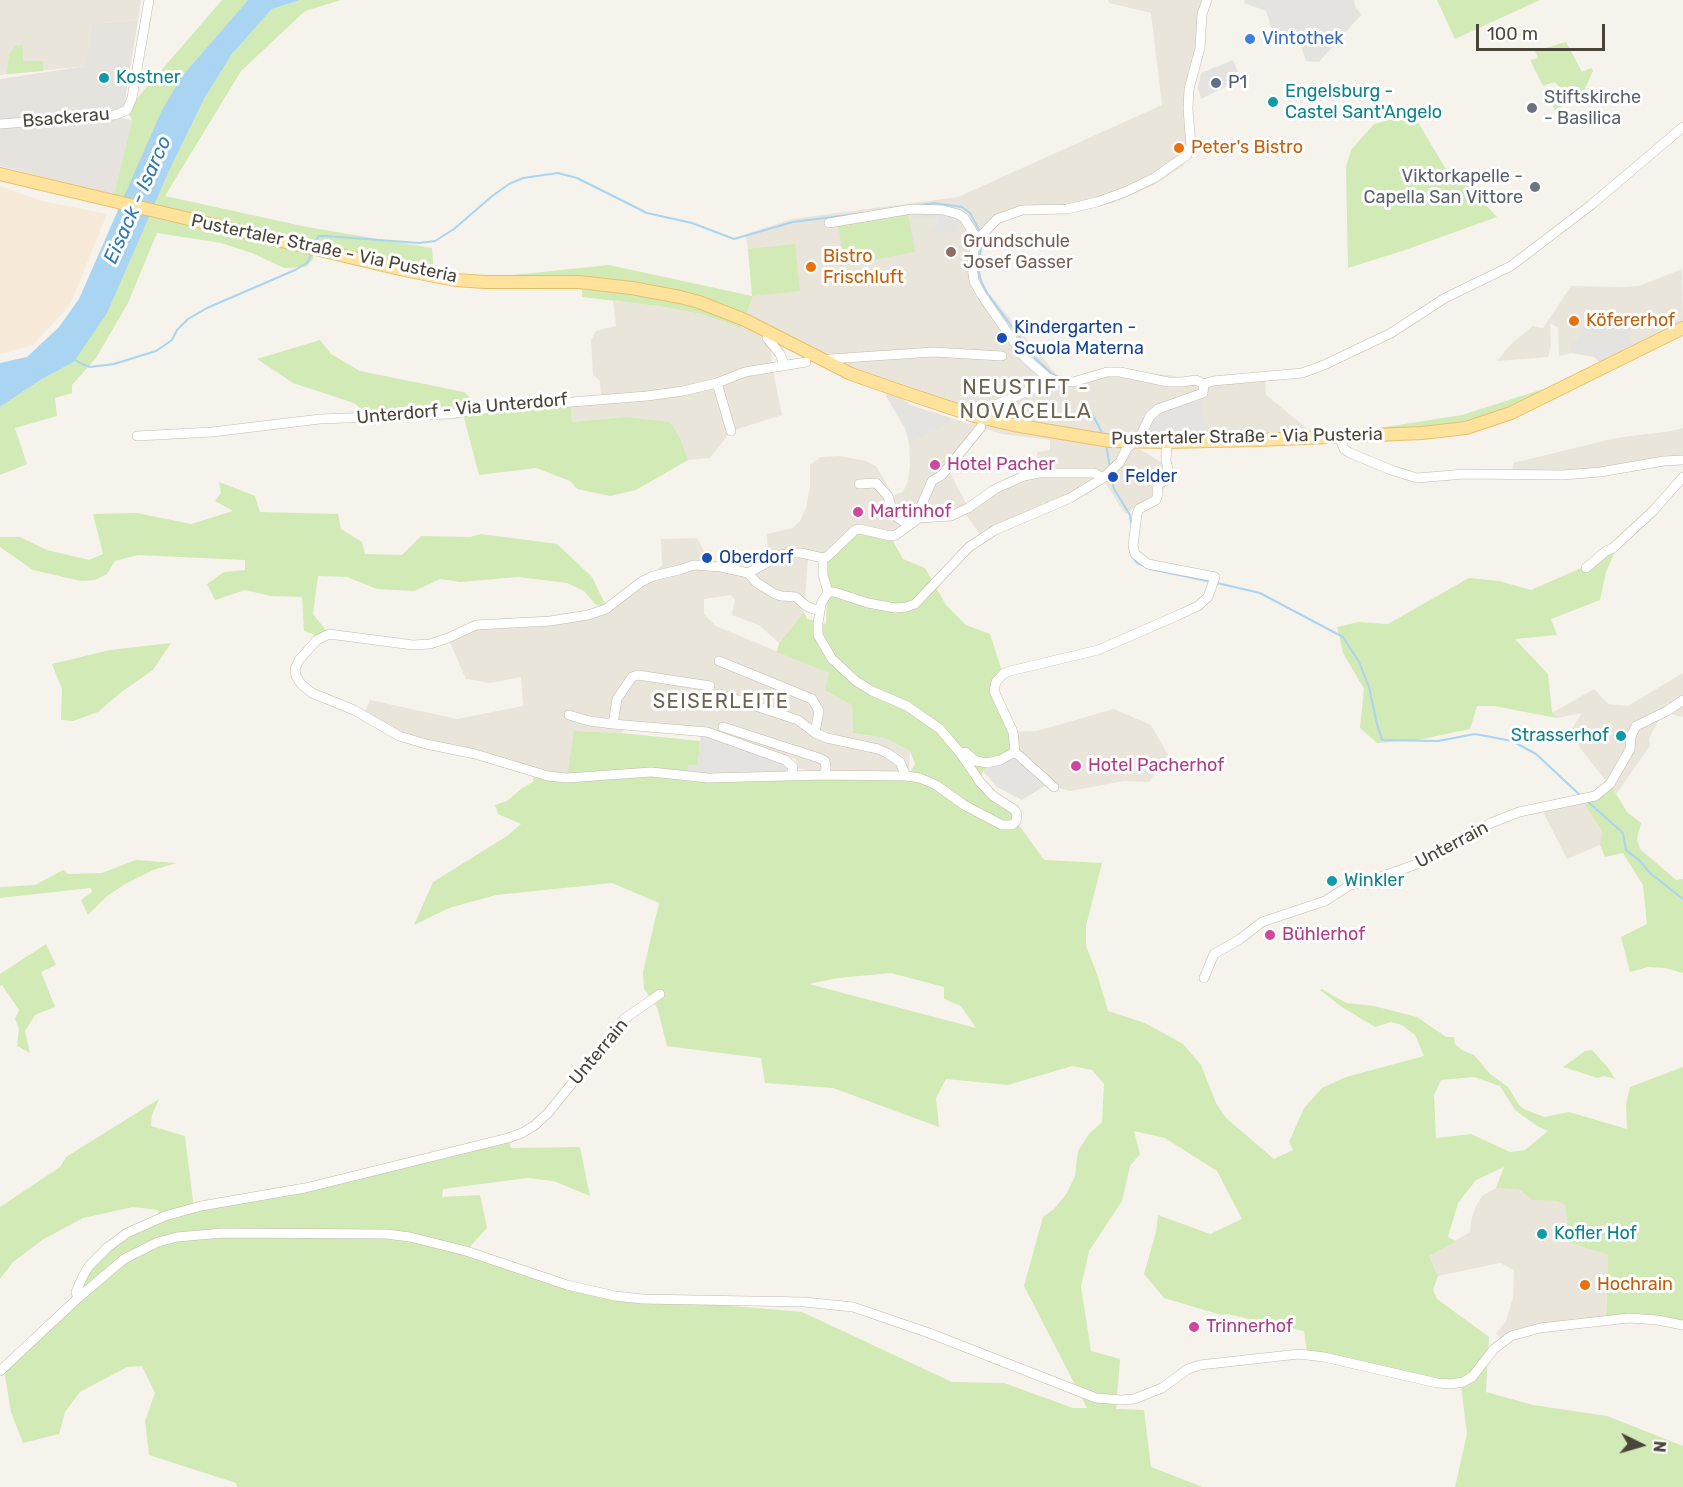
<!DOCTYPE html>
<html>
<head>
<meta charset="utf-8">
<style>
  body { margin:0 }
  #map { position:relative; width:1683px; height:1487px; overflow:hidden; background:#f6f3ec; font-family:Rubik,sans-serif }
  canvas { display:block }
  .north { position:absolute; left:1611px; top:1415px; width:60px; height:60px; -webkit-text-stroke:4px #fff; paint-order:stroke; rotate:95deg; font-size:16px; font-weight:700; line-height:24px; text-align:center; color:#4b4439 }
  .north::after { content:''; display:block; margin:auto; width:21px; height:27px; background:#4b4439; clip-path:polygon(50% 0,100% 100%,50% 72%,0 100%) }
  .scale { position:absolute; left:1476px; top:24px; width:129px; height:27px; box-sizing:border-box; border:3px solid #4b4439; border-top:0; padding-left:8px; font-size:18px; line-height:21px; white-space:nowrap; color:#4b4439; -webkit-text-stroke:4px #fff; paint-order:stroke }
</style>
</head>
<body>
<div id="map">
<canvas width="1683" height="1487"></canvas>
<div class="north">N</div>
<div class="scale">100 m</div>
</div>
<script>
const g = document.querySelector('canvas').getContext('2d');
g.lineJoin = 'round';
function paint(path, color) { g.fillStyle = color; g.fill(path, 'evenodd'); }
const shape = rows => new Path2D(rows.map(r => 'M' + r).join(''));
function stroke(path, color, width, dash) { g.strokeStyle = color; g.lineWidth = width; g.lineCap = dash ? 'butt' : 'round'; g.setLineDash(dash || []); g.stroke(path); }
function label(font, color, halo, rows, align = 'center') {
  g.font = font + ' Rubik,sans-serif'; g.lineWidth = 6; g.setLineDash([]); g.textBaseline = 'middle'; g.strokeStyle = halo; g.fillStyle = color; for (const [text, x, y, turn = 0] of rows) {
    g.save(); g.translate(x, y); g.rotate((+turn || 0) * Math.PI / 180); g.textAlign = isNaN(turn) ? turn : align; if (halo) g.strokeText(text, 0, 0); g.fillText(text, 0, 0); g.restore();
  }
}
paint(shape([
  [0,0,141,0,138,20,92,24,87,66,0,75],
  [1108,0,1207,0,1189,89,1189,151,1183,166,1154,185,1110,204,1066,213,1032,214,1007,218,987,235,983,243,980,269,982,281,988,292,1056,374,1070,379,1094,370,1112,368,1197,379,1265,372,1266,395,1314,434,1257,436,1207,432,1197,393,1145,417,1139,449,1161,462,1169,485,1125,514,1105,482,1088,494,980,534,966,515,947,520,909,525,896,535,828,556,808,559,805,599,794,598,804,612,779,643,759,625,732,615,735,600,731,595,704,599,704,614,716,626,829,673,852,705,853,733,885,738,910,751,909,768,889,773,815,771,796,768,796,759,705,727,636,722,621,733,575,731,567,778,399,734,364,714,370,700,457,719,523,706,521,677,491,683,466,679,450,643,476,625,588,615,647,581,662,565,661,539,697,538,711,563,748,569,768,559,767,534,793,528,800,521,806,508,810,486,810,465,821,457,840,456,866,461,876,466,893,495,903,492,908,481,910,466,909,442,905,428,886,396,886,394,901,398,910,405,970,424,974,411,853,369,769,333,773,371,782,415,731,431,710,458,688,460,681,440,624,417,572,422,570,399,601,396,600,381,593,375,591,340,596,331,616,326,613,301,658,306,701,314,741,328,753,296,746,234,792,219,958,197,1162,105,1151,13,1109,3],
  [986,429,1001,434,1050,440,1050,450,1037,452,1039,473,995,489,968,507,949,471],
  [1682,269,1683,324,1601,363,1594,357,1572,353,1559,356,1558,328,1550,323,1551,346,1548,357,1497,361,1511,344,1533,326,1543,328,1571,286,1623,287,1639,286],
  [1683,428,1683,463,1589,478,1512,479,1513,463,1616,438,1671,431],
  [1683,673,1683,715,1681,717,1669,713,1660,718,1649,738,1650,746,1616,794,1580,748,1571,730,1582,713,1557,718,1552,713,1594,689,1608,704,1628,706],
  [1114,709,1151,725,1168,755,1149,782,1124,781,1070,791,1054,787,1015,752,1013,732,1037,731],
  [1581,799,1602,831,1600,845,1567,859,1542,810],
  [1496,1188,1522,1190,1532,1200,1556,1201,1565,1205,1570,1243,1608,1255,1605,1326,1537,1332,1514,1337,1506,1343,1496,1334,1506,1321,1513,1298,1514,1270,1500,1263,1438,1276,1429,1256,1470,1232,1471,1221,1475,1208,1482,1196]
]), '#eae5da');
paint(shape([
  [0,186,42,201,107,214,70,305,33,345,0,354]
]), '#f7ead8');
paint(shape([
  [138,20,122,118,132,120,114,195,0,166,0,79,86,66,92,24]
]), '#e6e2dd');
paint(shape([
  [222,0,248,0,183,75,125,197,114,195,132,120,127,110],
  [300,0,341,0,305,11,241,71,165,196,307,227,432,248,434,272,314,249,313,259,306,267,284,268,252,253,221,243,157,233,128,303,96,358,72,385,72,393,55,398,57,416,15,428,27,464,0,475,0,407,42,379,72,363,128,263,169,171,204,99,232,54,272,9],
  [1437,0,1540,0,1455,39],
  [1566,42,1582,72,1591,68,1593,71,1582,95,1555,110,1550,101,1561,96,1560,93,1562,88,1554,82,1543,86,1530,60,1538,58,1535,51],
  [23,45,23,61,43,61,43,71,7,74,9,54,15,46],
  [1413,114,1453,181,1460,177,1497,217,1405,250,1348,268,1346,167,1351,150,1374,124],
  [908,213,915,252,845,265,838,225],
  [795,244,800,291,753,296,741,328,701,314,658,306,582,297,583,278,513,278,513,275,609,265,752,296,748,249],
  [320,340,331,354,360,371,464,392,479,406,570,399,572,422,624,417,670,422,681,440,688,460,636,490,610,496,577,489,570,481,536,468,479,475,464,418,375,421,354,403,293,383,257,359],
  [1559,384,1496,414,1464,423,1435,428,1341,434,1462,415],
  [219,482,255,496,260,512,338,514,341,529,362,542,365,554,402,555,421,536,470,537,481,534,557,544,592,577,608,610,595,604,584,591,567,583,518,577,460,582,440,579,414,591,377,589,347,577,318,576,313,614,329,634,317,640,313,634,304,631,302,597,271,596,245,590,215,600,207,584,224,572,245,570,245,560,138,555,115,561,107,574,95,580,81,581,33,570,0,547,0,537,20,537,47,550,89,560,103,554,93,514,137,513,191,524,233,511,215,501,221,493],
  [855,530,890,536,903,559,925,568,946,605,966,625,990,634,1003,674,996,682,1015,752,983,771,980,782,1011,807,1016,821,1044,860,1102,863,1086,926,1086,946,1097,974,1108,1011,1145,1023,1183,1044,1201,1065,1216,1103,1226,1118,1274,1159,1293,1150,1289,1142,1304,1108,1322,1088,1346,1077,1424,1056,1415,1035,1402,1025,1391,1022,1375,1027,1342,1007,1320,990,1322,989,1346,1003,1374,1006,1417,1017,1446,1037,1454,1037,1455,1044,1462,1050,1474,1055,1490,1074,1508,1087,1519,1105,1526,1110,1544,1117,1569,1112,1627,1129,1626,1104,1630,1087,1683,1067,1683,1324,1606,1317,1608,1255,1570,1243,1565,1205,1556,1201,1532,1200,1521,1190,1496,1188,1504,1167,1476,1180,1458,1203,1448,1237,1456,1241,1429,1256,1438,1276,1433,1290,1437,1299,1489,1337,1486,1392,1533,1405,1607,1416,1683,1446,1683,1487,1455,1487,1467,1434,1461,1386,1307,1352,1304,1331,1227,1314,1221,1315,1164,1298,1144,1274,1156,1232,1158,1215,1210,1234,1242,1219,1217,1171,1165,1138,1134,1131,1140,1154,1130,1166,1122,1201,1089,1251,1081,1287,1091,1351,1120,1359,1116,1409,1144,1410,1151,1467,1203,1487,237,1487,236,1483,149,1455,145,1421,155,1393,142,1366,127,1367,80,1392,65,1412,59,1434,23,1443,11,1412,3,1364,70,1300,77,1280,88,1263,123,1229,159,1215,158,1210,133,1207,83,1218,42,1240,13,1262,0,1279,0,1207,60,1167,66,1157,159,1099,152,1115,151,1126,185,1136,194,1209,508,1138,511,1148,580,1147,590,1196,554,1181,527,1178,443,1189,442,1197,480,1195,487,1228,466,1251,615,1296,802,1312,952,1382,1004,1383,1073,1408,1087,1408,1024,1286,1043,1217,1054,1209,1067,1193,1075,1176,1078,1151,1089,1134,1102,1122,1104,1084,1092,1070,1072,1066,1008,1085,946,1079,936,1098,939,1127,833,1088,765,1083,761,1058,667,1046,657,1007,644,989,643,972,659,903,612,883,496,895,449,908,414,925,433,882,507,836,521,824,498,814,495,805,507,801,521,789,533,782,534,773,567,778,574,731,621,733,700,741,697,776,906,779,915,764,910,751,885,738,853,733,852,705,825,690,829,673,777,652,779,643,804,612,807,619,826,624,828,556],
  [891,973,944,987,944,999,961,1006,976,1028,809,984,838,978],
  [1474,1077,1500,1086,1515,1110,1537,1126,1548,1131,1525,1150,1510,1152,1471,1134,1436,1138,1434,1095,1441,1080],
  [1620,540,1606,572,1600,600,1551,619,1557,635,1515,639,1548,674,1552,712,1557,718,1494,706,1477,706,1470,729,1418,740,1377,743,1360,728,1364,689,1343,653,1337,627,1359,622,1388,624,1469,578,1499,581,1531,590,1581,568],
  [171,643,153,670,120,693,98,712,73,721,61,720,62,689,52,664,110,650],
  [1610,784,1627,812,1641,823,1637,839,1640,849,1676,880,1683,879,1683,973,1665,968,1648,967,1630,972,1621,937,1647,924,1643,885,1623,853,1605,857,1600,845,1602,831,1581,799],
  [136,860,177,863,153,870,125,884,106,897,88,915,81,900,92,892,91,888,0,898,0,887,35,885,63,870,68,874,102,873],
  [46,944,56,965,41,972,55,1007,35,1015,25,1031,30,1053,17,1046,19,1029,15,1019,19,1010,2,985,0,986,0,974],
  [1592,1050,1609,1069,1615,1079,1604,1076,1598,1078,1563,1067,1585,1051]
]), '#d2eab5');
paint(shape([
  [1245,0,1354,0,1355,6,1361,15,1319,62,1306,61,1299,40,1290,36,1276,41,1266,11,1244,3],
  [1233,60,1241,79,1201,99,1198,88,1201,73],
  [912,209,958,214,957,233,931,232,939,218,914,218],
  [1586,319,1606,327,1632,319,1630,337,1635,347,1601,363,1594,357,1572,353,1570,341,1577,342],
  [886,394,901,398,910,405,947,417,951,423,909,442,905,428,886,396],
  [1200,400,1207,432,1168,436,1150,434,1149,428,1152,420,1161,410],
  [701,731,785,760,791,775,687,776,688,765,698,765],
  [1015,752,1049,783,1022,800,997,787,983,771]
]), '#e5e3e0');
paint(shape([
  [248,0,300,0,272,9,232,54,204,99,169,171,107,313,75,360,72,363,42,379,0,407,0,363,27,357,59,327,79,299,162,110,183,75]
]), '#a9d4f2');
stroke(shape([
  [920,205,934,203,962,207,970,213,979,230],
  [314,243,319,236,326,236,419,243,435,241,454,229,491,197,509,184,523,178,558,173,577,178,647,213,692,223,734,239,793,222,864,213],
  [981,247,978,269,981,281,987,293,1035,358,1051,373,1058,377],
  [72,358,82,364,90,367,114,364,156,351,172,340,177,330,188,319,207,308,295,270,307,263,312,254],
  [1091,412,1104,436],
  [1106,444,1110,468],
  [1111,477,1114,489,1130,515,1131,523],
  [1133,558,1137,563,1144,566],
  [1150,569,1212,582],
  [1217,583,1260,593,1343,637,1359,662,1369,687,1377,724,1382,740,1438,741,1475,734,1512,741,1536,754,1580,795],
  [1587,801,1623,833,1626,850,1639,860,1650,873,1683,899]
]), '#a9d4f2', 2);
const minor = shape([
  [0,124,115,115,127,110,132,98,149,0],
  [829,223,912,209,943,210,958,214,964,218,974,234,979,238],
  [769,332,767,338,780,354,784,364],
  [830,359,933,352,1002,356],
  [717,383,731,431],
  [1204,384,1196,380,1182,382,1168,382,1120,372,1107,372,1073,382,1056,381,1047,377,1025,358,981,294,974,281,972,266,974,250,979,238,997,219,1022,210,1067,209,1097,202,1125,192,1154,178,1187,155,1191,146,1188,109,1189,89,1200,48,1202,14,1207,0],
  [1204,384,1213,381,1302,373,1324,365,1391,333,1445,298,1511,266,1591,205,1683,127],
  [986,412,990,407,1041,386,1047,377],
  [137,436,212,432,320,419,450,414,472,410,647,396,683,391,717,383,745,372,806,362],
  [1339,436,1344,449,1350,453,1391,470,1417,478,1465,474,1563,475,1600,472,1664,461,1683,460],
  [859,484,876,483,888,496,892,510,898,518,909,525],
  [919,518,918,513,932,481,942,475,981,427],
  [823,558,823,575,828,592],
  [1586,568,1606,551,1613,548,1653,511,1683,477],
  [748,573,756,582,773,593,781,596,796,597,806,606,819,611],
  [828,592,821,604,818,623,818,635,832,659,856,681,872,691,907,706,940,729,961,754,980,782,993,796,1015,810,1017,815,1016,821,1012,825,1002,825,964,805,936,785,920,778,906,776,825,775,708,778,651,772,567,778,548,776,475,754,426,744,399,736,354,710,312,693,301,684,296,676,295,669,299,660,317,640,329,634,413,645,430,644,448,638,476,625,550,621,588,615,606,609,641,582,653,576,679,570,694,565,721,567,748,573,781,555,792,553,801,553,823,558,828,556,855,530,860,529,890,536,896,535,919,518,951,516,968,508,995,489,1024,476,1039,473,1094,473,1103,478],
  [828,592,834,592,868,603,895,608,906,607,915,604,969,547,995,530,1070,498,1103,478,1120,462,1127,448,1140,437,1150,416,1158,409,1203,393,1204,384],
  [710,686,638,675,632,677,617,699,613,724,707,732,785,760,793,767,791,775],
  [719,694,798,720,815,733,819,711,812,699,719,661],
  [569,715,589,721,613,724],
  [723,727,819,758,825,761,826,768,825,775],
  [815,733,827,738,878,749,887,753,900,762,906,776],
  [1015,752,1013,732,994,691,996,682,1003,674,1010,671,1098,650,1174,617,1198,606,1208,597,1215,577,1148,564,1135,554,1133,546,1137,514,1139,509,1156,500,1158,494,1157,486,1170,476,1166,461,1167,442],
  [961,754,965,752,976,761,987,763,1000,760,1015,752,1054,787],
  [1204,978,1214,954,1240,939,1262,922,1325,901,1350,885,1369,881,1417,864,1491,823,1519,812,1595,796,1610,784,1630,749,1631,736,1636,726,1667,711,1683,700],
  [78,1298,76,1292,83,1276,89,1266,108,1247,127,1233,165,1216,201,1206,305,1188,508,1138,522,1133,535,1125,548,1113,624,1019,660,994],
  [0,1371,78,1298,124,1259,158,1242,177,1237,223,1233,386,1234,410,1237,466,1251,567,1285,615,1296,642,1299,804,1302,853,1307,929,1333,1096,1398,1121,1400,1134,1399,1162,1388,1188,1369,1200,1365,1299,1354,1324,1357,1437,1383,1451,1384,1463,1382,1472,1377,1494,1349,1511,1336,1540,1328,1629,1318,1657,1320,1683,1325]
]);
const major = shape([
  [0,174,404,270,455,280,485,282,579,282,632,288,680,297,699,302,745,320,851,374,903,392,975,416,1014,425,1110,441,1167,442,1257,440,1422,433,1466,428,1511,413,1683,328]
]);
stroke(minor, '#c2bbae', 10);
stroke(major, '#e6c16a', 14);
stroke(minor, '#fff', 9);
stroke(major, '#ffe39c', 12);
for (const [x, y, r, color] of [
  [1250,39,6,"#3f7fe0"],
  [104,78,6,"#0f9aa8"],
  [1216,83,6,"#5c6f8a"],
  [1273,102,6,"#0f9aa8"],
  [1532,108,6,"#6b7280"],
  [1179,148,6,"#e8710a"],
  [1535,187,6,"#6b7280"],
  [951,252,6,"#8d6e63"],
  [811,267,6,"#e8710a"],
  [1574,321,6,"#e8710a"],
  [1002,338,6,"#1a4fb4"],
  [935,465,6,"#d1479c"],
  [1113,477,6,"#1a4fb4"],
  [858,512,6,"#d1479c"],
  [707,558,6,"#1a4fb4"],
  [1621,736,6,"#0f9aa8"],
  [1076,766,6,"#d1479c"],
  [1332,881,6,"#0f9aa8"],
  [1270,935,6,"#d1479c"],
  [1542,1234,6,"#0f9aa8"],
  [1585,1285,6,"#e8710a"],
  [1194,1327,6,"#d1479c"]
]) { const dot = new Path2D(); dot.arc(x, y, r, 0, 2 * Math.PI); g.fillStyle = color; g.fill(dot); stroke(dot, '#fff', 2); }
label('18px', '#366cbe', '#fff', [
  ["Vintothek",1262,39]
], 'left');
label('18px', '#0d838f', '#fff', [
  ["Kostner",116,78],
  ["Engelsburg -",1285,92],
  ["Castel Sant'Angelo",1285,113],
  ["Strasserhof",1609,736,"right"],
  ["Winkler",1344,881],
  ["Kofler Hof",1554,1234]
], 'left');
label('18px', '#4e5e75', '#fff', [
  ["P1",1228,83]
], 'left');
label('18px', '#5b616d', '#fff', [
  ["Stiftskirche",1544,98],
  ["- Basilica",1544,119],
  ["Viktorkapelle -",1523,177,"right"],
  ["Capella San Vittore",1523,198,"right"]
], 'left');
label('18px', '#4b4439', '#fff', [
  ["Bsackerau",66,118,-5],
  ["Pustertaler Straße - Via Pusteria",324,249,12],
  ["Unterdorf - Via Unterdorf",462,409,-5],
  ["Pustertaler Straße - Via Pusteria",1247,437,-1],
  ["Unterrain",1452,845,-28],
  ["Unterrain",599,1052,-50]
]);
label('18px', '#c56008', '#fff', [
  ["Peter's Bistro",1191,148],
  ["Bistro",823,257],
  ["Frischluft",823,278],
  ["Köfererhof",1586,321],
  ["Hochrain",1597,1285]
], 'left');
label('18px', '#785e54', '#fff', [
  ["Grundschule",963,242],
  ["Josef Gasser",963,263]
], 'left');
label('18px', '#164399', '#fff', [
  ["Kindergarten -",1014,328],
  ["Scuola Materna",1014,349],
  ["Felder",1125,477],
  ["Oberdorf",719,558]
], 'left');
label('18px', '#b23c85', '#fff', [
  ["Hotel Pacher",947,465],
  ["Martinhof",870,512],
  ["Hotel Pacherhof",1088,766],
  ["Bühlerhof",1282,935],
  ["Trinnerhof",1206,1327]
], 'left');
label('italic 20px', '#2e7ab2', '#fff', [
  ["Eisack - Isarco",138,200,-66]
]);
g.letterSpacing = '1.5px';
label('20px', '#6e6250', '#fff', [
  ["SEISERLEITE",721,702]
]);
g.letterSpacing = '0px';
g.letterSpacing = '1.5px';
label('21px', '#6e6250', '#fff', [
  ["NEUSTIFT -",1026,388],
  ["NOVACELLA",1026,412]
]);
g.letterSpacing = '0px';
</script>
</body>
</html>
